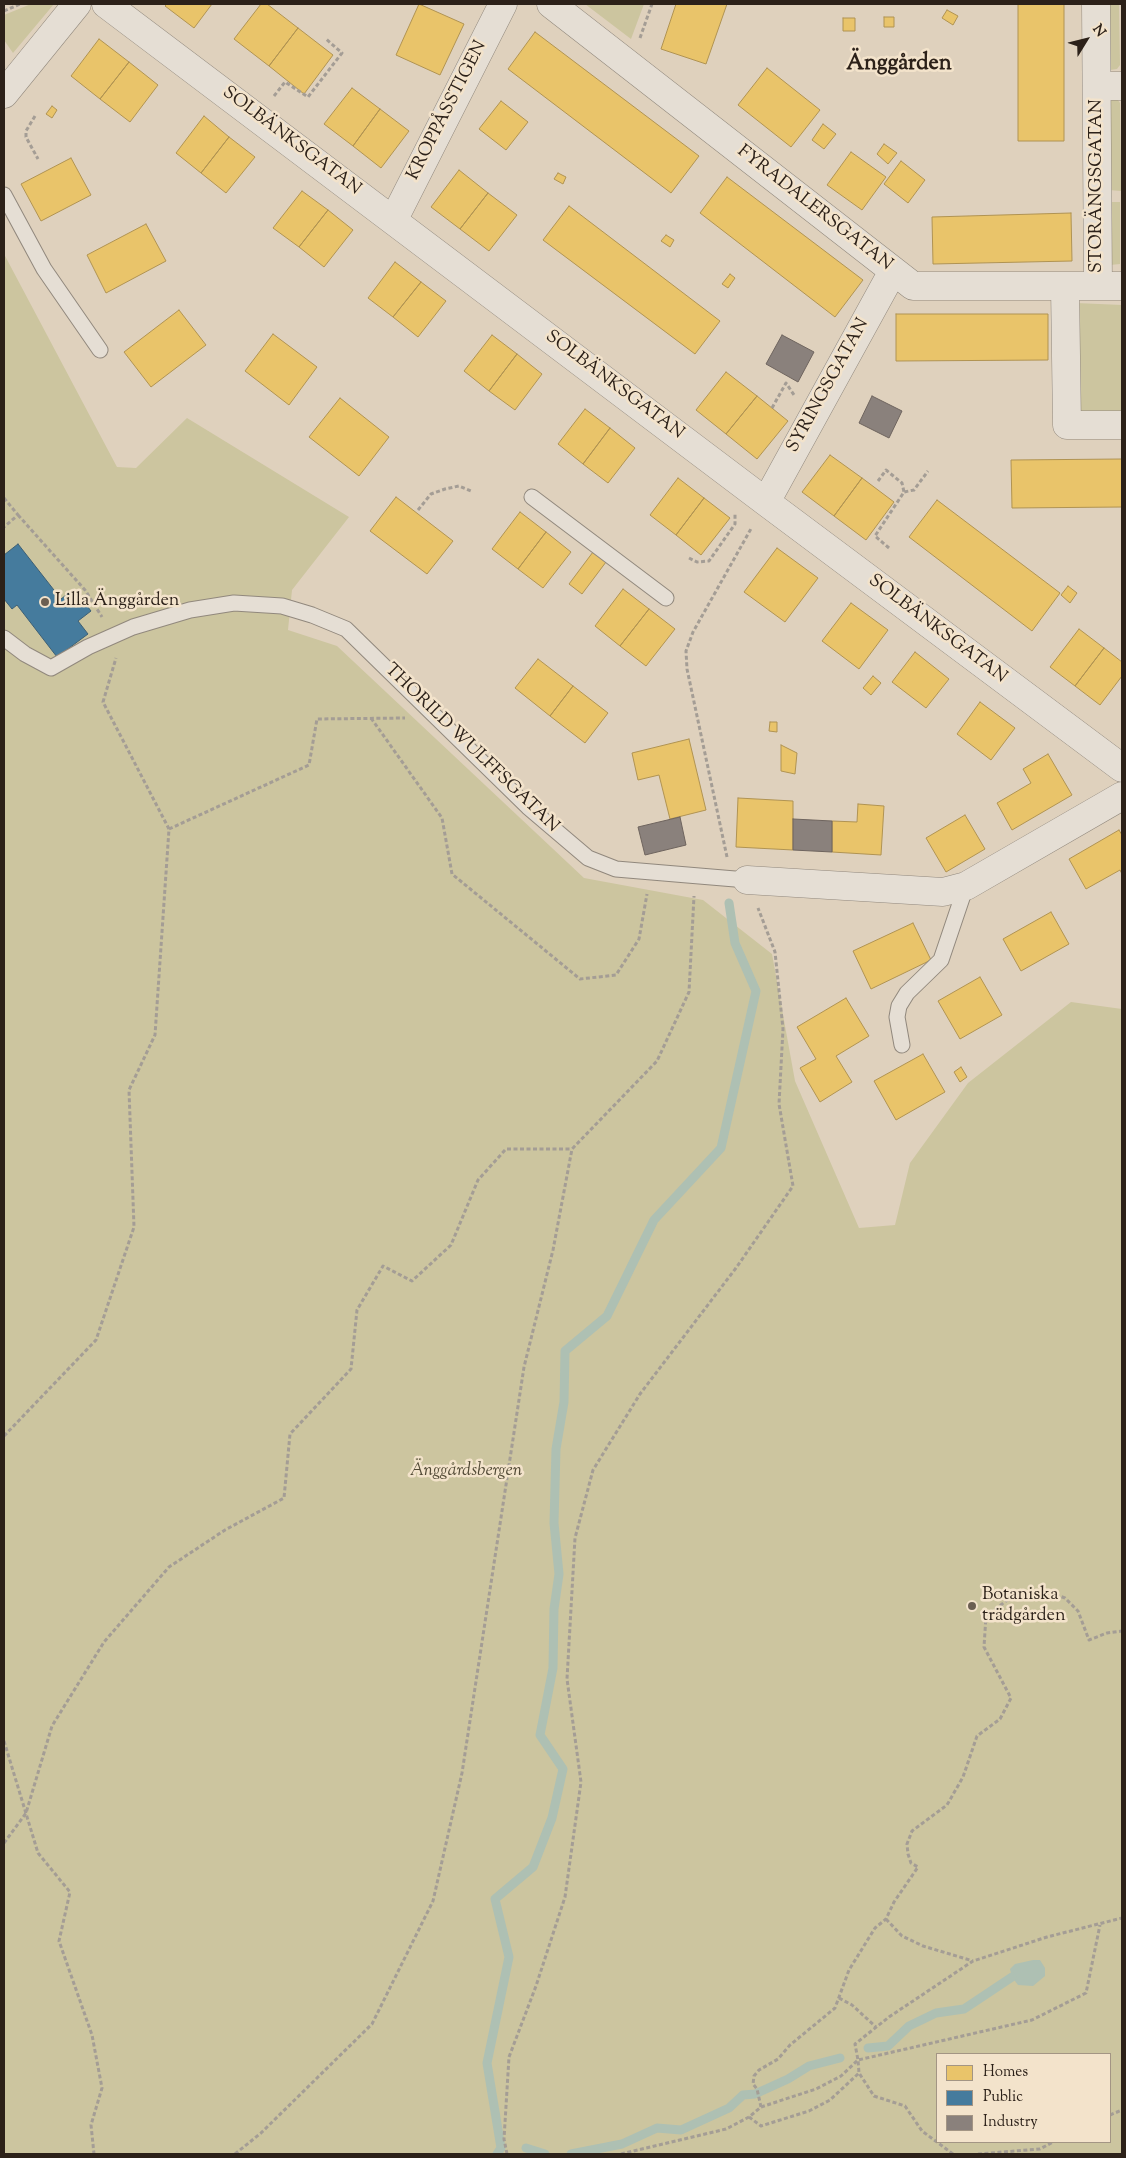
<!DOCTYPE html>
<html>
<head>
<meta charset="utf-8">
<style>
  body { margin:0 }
  #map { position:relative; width:1126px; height:2158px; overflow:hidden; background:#dfd1bd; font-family:"Sorts Mill Goudy",serif }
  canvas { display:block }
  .frame { position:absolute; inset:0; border:5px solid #2c2119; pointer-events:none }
  .legend { position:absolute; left:936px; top:2053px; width:175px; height:90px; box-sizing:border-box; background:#f3e3cb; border:1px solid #a39584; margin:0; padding:6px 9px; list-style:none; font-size:15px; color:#2c2119 }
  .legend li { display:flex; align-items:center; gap:10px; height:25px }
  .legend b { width:25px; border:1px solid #a39584 }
  .north { position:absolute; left:1061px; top:15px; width:50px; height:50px; -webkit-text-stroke:4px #f3e3cb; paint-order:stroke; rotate:54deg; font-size:14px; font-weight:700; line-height:20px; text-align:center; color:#2c2119 }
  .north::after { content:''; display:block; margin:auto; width:18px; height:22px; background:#2c2119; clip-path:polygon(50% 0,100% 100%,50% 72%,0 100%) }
</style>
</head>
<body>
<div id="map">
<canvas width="1126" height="2158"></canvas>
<div class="frame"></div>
<ul class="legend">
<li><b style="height:14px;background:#e9c46a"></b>Homes</li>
<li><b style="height:14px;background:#457b9d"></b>Public</li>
<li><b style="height:14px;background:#8a817c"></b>Industry</li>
</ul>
<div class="north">N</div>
</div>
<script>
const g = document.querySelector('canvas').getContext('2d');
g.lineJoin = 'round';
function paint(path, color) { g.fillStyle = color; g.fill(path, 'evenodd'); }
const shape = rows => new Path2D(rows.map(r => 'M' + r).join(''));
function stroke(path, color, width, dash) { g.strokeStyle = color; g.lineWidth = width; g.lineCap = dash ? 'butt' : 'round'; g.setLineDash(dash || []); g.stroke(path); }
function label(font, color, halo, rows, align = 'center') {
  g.font = font + ' "Sorts Mill Goudy",serif'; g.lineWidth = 5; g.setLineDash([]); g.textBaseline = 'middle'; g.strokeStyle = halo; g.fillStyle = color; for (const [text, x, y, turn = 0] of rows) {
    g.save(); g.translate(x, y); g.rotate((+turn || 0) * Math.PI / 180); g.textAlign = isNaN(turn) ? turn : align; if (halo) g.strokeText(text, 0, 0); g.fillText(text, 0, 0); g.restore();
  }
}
paint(shape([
  [31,4,54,4,13,53,4,40,4,15],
  [585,4,644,4,631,39],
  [1108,4,1119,4,1120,65,1117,69,1110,70],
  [1112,100,1118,100,1120,103,1121,191,1109,190,1109,103],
  [1109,202,1120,202,1120,264,1110,265],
  [4,254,117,467,136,468,187,418,349,517,292,590,288,630,337,646,584,878,703,900,772,954,795,1081,859,1228,895,1225,910,1163,968,1083,1071,1002,1122,1009,1122,2154,4,2154],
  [937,2054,1110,2054,1110,2142,937,2142],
  [1076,303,1122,305,1122,416,1086,416,1078,410]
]), '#ccc59f');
paint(shape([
  [1033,1960,1040,1960,1045,1968,1045,1976,1033,1986,1018,1985,1012,1977,1010,1969,1015,1964]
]), '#aec0b3');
const homes = shape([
  [167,4,212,4,194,28,165,6,167,4],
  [261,4,267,4,298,28,269,66,234,39,261,4],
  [419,4,464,24,440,75,396,55,419,4],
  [676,4,727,4,706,64,661,49,676,4],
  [1018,4,1064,4,1064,141,1018,141,1018,4],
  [947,10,958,16,953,25,942,18,947,10],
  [884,17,894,17,894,27,884,27,884,17],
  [843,18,855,18,855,31,843,31,843,18],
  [298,28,333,55,304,94,269,66,298,28],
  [535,32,699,156,671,193,508,69,535,32],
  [99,39,129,62,100,99,71,76,99,39],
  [129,62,158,85,130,122,100,99,129,62],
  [767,68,820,110,791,147,738,105,767,68],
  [352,88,380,109,353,146,324,124,352,88],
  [501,101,528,122,506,150,479,129,501,101],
  [52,106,57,110,52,118,46,114,52,106],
  [380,109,409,131,381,168,353,146,380,109],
  [204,116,229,137,201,173,176,153,204,116],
  [823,124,836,134,824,149,812,140,823,124],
  [229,137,255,157,226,193,201,173,229,137],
  [884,144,897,153,888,164,877,154,884,144],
  [851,152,886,177,862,210,827,185,851,152],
  [71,158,91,195,41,221,21,184,71,158],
  [901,161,925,180,908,203,884,184,901,161],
  [459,170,488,193,460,229,431,207,459,170],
  [558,173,566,177,563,184,554,179,558,173],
  [727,177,863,280,835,317,700,213,727,177],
  [302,191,328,210,299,247,273,228,302,191],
  [488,193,517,215,489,251,460,229,488,193],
  [569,206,720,321,695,354,543,240,569,206],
  [328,210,353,230,324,267,299,247,328,210],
  [1071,213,1072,261,933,264,932,217,1071,213],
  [146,224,166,261,106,293,87,255,146,224],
  [666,235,674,240,670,247,661,241,666,235],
  [395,262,421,282,393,317,368,298,395,262],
  [730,274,735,278,728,288,722,284,730,274],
  [421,282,446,301,418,337,393,317,421,282],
  [179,310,206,345,151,387,124,352,179,310],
  [896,314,1048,314,1048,360,896,361,896,314],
  [273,334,317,367,289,405,245,371,273,334],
  [492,335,517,354,489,391,464,371,492,335],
  [517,354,542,374,515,410,489,391,517,354],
  [726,372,757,396,726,434,696,410,726,372],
  [757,396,788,421,757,459,726,434,757,396],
  [340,398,389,437,359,476,309,437,340,398],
  [585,409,610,428,583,464,558,444,585,409],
  [610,428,635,448,608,483,583,464,610,428],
  [830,455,862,478,834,516,802,492,830,455],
  [1122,459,1122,507,1012,508,1011,460,1122,459],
  [678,478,704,498,676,535,650,515,678,478],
  [862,478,894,502,866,540,834,516,862,478],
  [396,497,453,541,427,574,370,531,396,497],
  [704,498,730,518,701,555,676,535,704,498],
  [937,500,1060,593,1032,631,909,537,937,500],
  [520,512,546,532,518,569,492,549,520,512],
  [546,532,571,552,543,588,518,569,546,532],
  [777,548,818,578,785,622,744,592,777,548],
  [593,552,606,562,582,594,569,584,593,552],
  [1068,586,1077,593,1070,603,1061,595,1068,586],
  [623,589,649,609,620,646,595,626,623,589],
  [851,603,888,630,859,669,822,641,851,603],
  [649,609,675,629,646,666,620,646,649,609],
  [1079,629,1104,648,1075,686,1050,667,1079,629],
  [1104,648,1122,662,1122,676,1100,705,1075,686,1104,648],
  [915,652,949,679,926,708,892,682,915,652],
  [538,659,573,686,550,716,515,688,538,659],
  [873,676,881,683,871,695,863,688,873,676],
  [573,686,608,713,585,743,550,716,573,686],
  [980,702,1015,728,991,760,957,734,980,702],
  [770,722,777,722,777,732,769,731,770,722],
  [689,739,706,810,670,819,659,775,638,780,632,753,689,739],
  [781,745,797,753,795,774,781,771,781,745],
  [1048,754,1072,795,1012,830,997,803,1031,783,1023,769,1048,754],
  [738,798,793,801,793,850,736,847,738,798],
  [858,804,884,806,881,855,832,852,832,821,857,822,858,804],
  [965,815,985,849,946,872,926,838,965,815],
  [1119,830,1122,835,1122,874,1120,870,1086,889,1069,859,1119,830],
  [1051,912,1069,944,1021,971,1003,939,1051,912],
  [913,923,931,960,871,989,853,951,913,923],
  [980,977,1002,1015,960,1039,938,1001,980,977],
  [846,998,869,1036,836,1056,852,1082,820,1102,800,1068,816,1059,797,1027,846,998],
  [923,1054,945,1092,896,1120,874,1081,923,1054],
  [961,1067,967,1077,960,1082,954,1072,961,1067]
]);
paint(homes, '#e9c46a');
stroke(homes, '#b09352', 1);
const public = shape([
  [18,544,61,599,74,589,91,611,78,621,88,634,57,657,17,605,12,609,4,599,4,555,18,544]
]);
paint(public, '#457b9d');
stroke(public, '#3e6075', 1);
const industry = shape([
  [782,335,814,352,798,382,766,364,782,335],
  [872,396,902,411,889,438,859,423,872,396],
  [680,817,686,845,645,855,638,827,680,817],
  [793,819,832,821,832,852,793,850,793,819]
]);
paint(industry, '#8a817c');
stroke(industry, '#6e645e', 1);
stroke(shape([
  [868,2048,888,2046,909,2026,936,2013,964,2009,1012,1977],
  [526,2148,545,2154],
  [497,2154,501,2148,487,2063,509,1957,495,1899,533,1867,552,1818,563,1769,540,1735,553,1668,554,1609,559,1574,554,1523,556,1449,564,1402,565,1351,607,1316,654,1220,721,1148,756,991,735,943,729,903],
  [571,2154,622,2144,657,2128,681,2130,729,2108,743,2095,755,2094,788,2079,809,2066,840,2058]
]), '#aec0b3', 9);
const lane = shape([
  [4,195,44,269,100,350],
  [532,497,666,598],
  [4,638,25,654,51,668,88,647,133,627,190,610,234,603,282,606,312,615,346,629,528,807,588,858,616,869,747,880],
  [902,1045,897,1017,899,1006,907,993,941,960,966,886]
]);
const street = shape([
  [106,4,766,502,1122,768],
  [551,4,913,286,1122,286],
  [1096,4,1098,286],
  [1097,86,1122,86],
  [4,94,77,4],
  [394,219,503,4],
  [1065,287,1067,425,1122,425],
  [766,502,893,271],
  [747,880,943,892,966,886,1122,796]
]);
stroke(lane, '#91887d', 17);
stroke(street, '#91887d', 29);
stroke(shape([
  [4,11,20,4],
  [640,38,652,4],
  [274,96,285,82,308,97,342,53,326,39],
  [35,116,26,131,26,137,38,159],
  [772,408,786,383,794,395],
  [878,481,886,470,902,483,904,492],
  [4,498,18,515,4,527],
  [418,510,431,494,445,489,459,486,471,491],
  [18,515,85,590,102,617],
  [889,548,875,536,904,492,914,490,928,471],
  [689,558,697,562,709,561,735,524,735,514],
  [371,718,442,818,452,874,580,979,616,975,639,939,647,894],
  [169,829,309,765,317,719,405,718],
  [727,857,687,669,686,651,693,632,752,527],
  [4,1436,96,1340,134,1227,129,1090,155,1035,169,829,103,702,116,658],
  [4,1741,38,1853,70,1892,59,1941,92,2035,102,2088,91,2125,94,2154],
  [4,1843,26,1813,52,1726,104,1642,169,1567,225,1530,284,1498,290,1434,351,1369,357,1310,383,1266,412,1281,451,1245,478,1180,506,1149,572,1149],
  [886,1919,902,1936,923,1946,973,1961],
  [839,1998,852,2005,876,2027],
  [761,2107,757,2089,753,2084,754,2076,759,2070,778,2059,790,2045,835,2008,849,1970,875,1928,886,1919,894,1902,918,1867,911,1863,908,1854,907,1844,912,1831,947,1805,963,1777,977,1736,1000,1719,1011,1698,984,1647,986,1616,1010,1598,1051,1593,1065,1598,1078,1611,1089,1640,1107,1633,1122,1631],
  [1110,2115,1122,2110],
  [749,2117,761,2126,809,2111,830,2100,859,2073],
  [235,2154,261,2133,372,2024,433,1901,462,1773,524,1367,553,1250,572,1149,657,1061,689,992,694,896],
  [507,2154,504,2139,509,2057,536,1986,565,1897,581,1782,567,1679,575,1538,593,1470,640,1394,736,1268,793,1186,779,1104,783,1029,775,952,758,908],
  [621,2154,726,2129,749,2117,761,2107,816,2089,841,2076,858,2060,855,2044,889,2017,973,1961,1047,1937,1122,1918],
  [953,2154,922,2131,905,2106,874,2096,859,2073,858,2060,1032,2020,1086,1993,1100,1925],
  [978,2154,1040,2149,1053,2142]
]), '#a49d95', 3, [4, 2.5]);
stroke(lane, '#e5ded4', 15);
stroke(street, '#e5ded4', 28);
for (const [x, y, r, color] of [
  [45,602,5,"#6b5f52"],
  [972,1606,5,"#6b5f52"]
]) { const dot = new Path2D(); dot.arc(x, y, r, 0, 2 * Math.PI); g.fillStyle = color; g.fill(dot); stroke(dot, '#f3e3cb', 2); }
label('18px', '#2c2119', '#f3e3cb', [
  ["KROPPÅSSTIGEN",448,111,-63],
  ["SOLBÄNKSGATAN",291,142,37],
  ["STORÄNGSGATAN",1098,186,-90],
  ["FYRADALERSGATAN",814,209,38],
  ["SOLBÄNKSGATAN",614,386,37],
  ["SYRINGSGATAN",829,386,-61],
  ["SOLBÄNKSGATAN",937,630,37],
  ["THORILD WULFFSGATAN",471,749,44]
]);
label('18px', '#2c2119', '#f3e3cb', [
  ["Lilla Änggården",55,602],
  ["Botaniska",982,1596],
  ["trädgården",982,1617]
], 'left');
label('italic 18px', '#504834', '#f3e3cb', [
  ["Änggårdsbergen",466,1472]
]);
label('bold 22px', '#2c2119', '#f3e3cb', [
  ["Änggården",899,65]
]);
</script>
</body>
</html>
